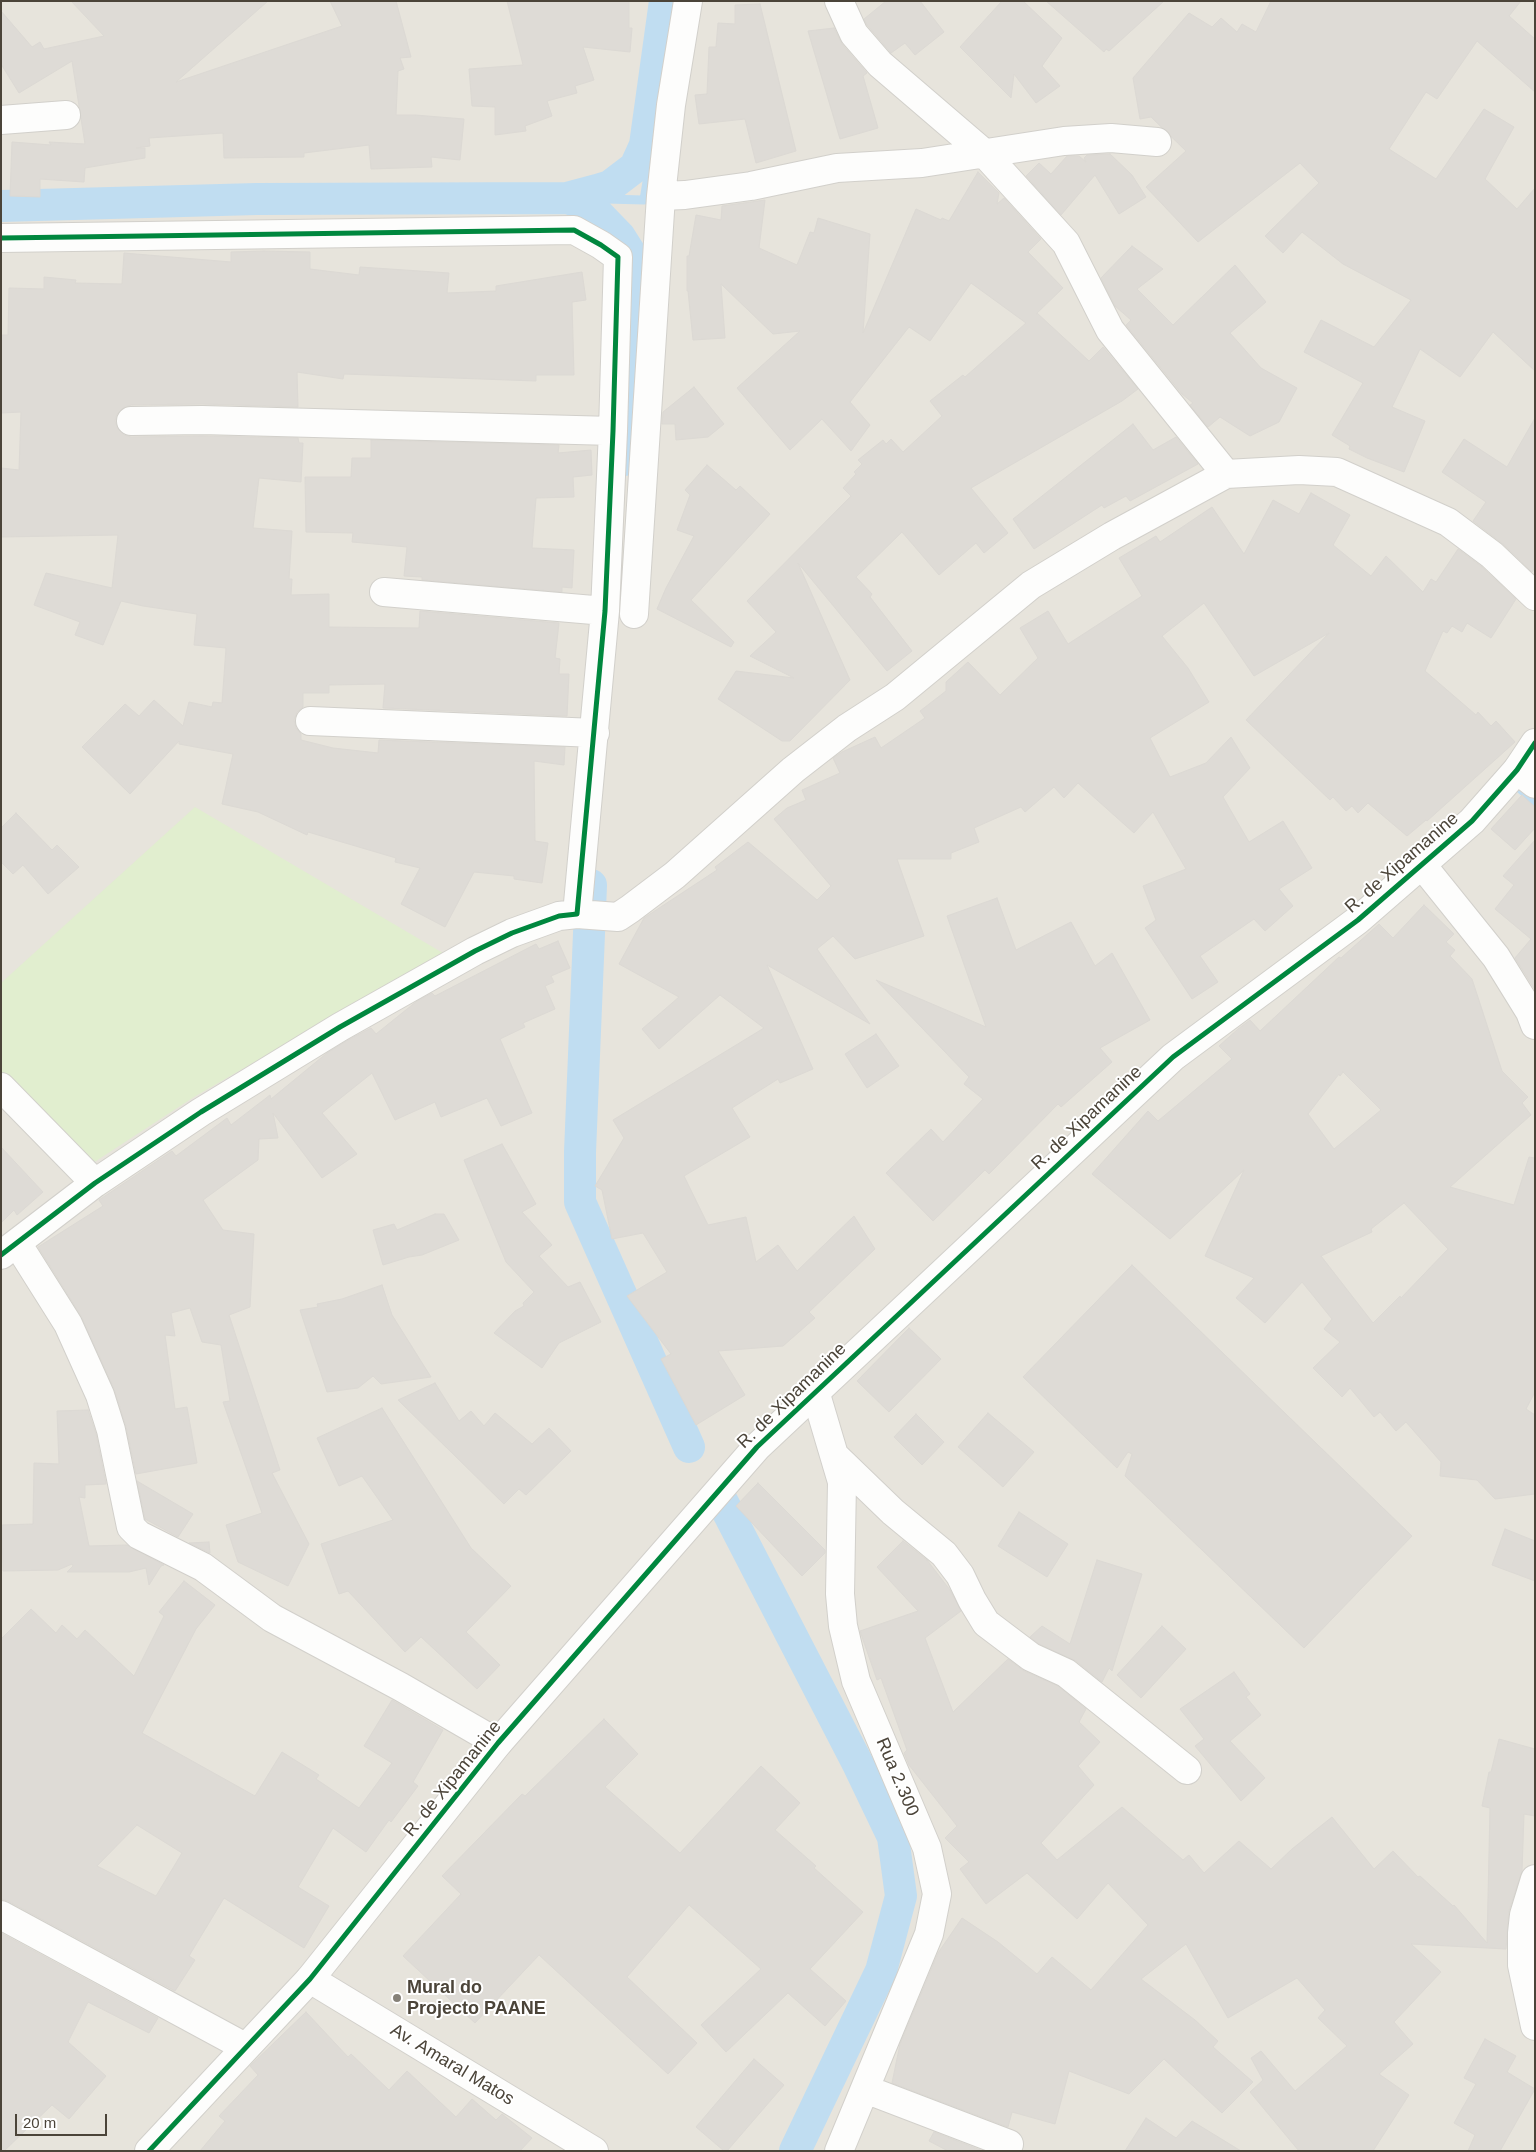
<!DOCTYPE html>
<html>
<head>
<meta charset="utf-8">
<style>
  body { margin:0 }
  #map { position:relative; width:1536px; height:2152px; overflow:hidden; background:#f4f2ee; font-family:Arial,sans-serif }
  canvas { display:block }
  .frame { position:absolute; inset:0; border:2px solid #4b4439; pointer-events:none }
  .scale { position:absolute; left:15px; top:2114px; width:92px; height:22px; box-sizing:border-box; border:2px solid #4b4439; border-top:0; padding-left:6px; font-size:15px; line-height:18px; white-space:nowrap; color:#4b4439; -webkit-text-stroke:4px #fff; paint-order:stroke }
</style>
</head>
<body>
<div id="map">
<canvas width="1536" height="2152"></canvas>
<div class="frame"></div>
<div class="scale">20 m</div>
</div>
<script>
const g = document.querySelector('canvas').getContext('2d');
g.lineJoin = 'round';
function paint(path, color) { g.fillStyle = color; g.fill(path, 'evenodd'); }
const shape = rows => new Path2D(rows.map(r => 'M' + r).join(''));
function stroke(path, color, width, dash) { g.strokeStyle = color; g.lineWidth = width; g.lineCap = dash ? 'butt' : 'round'; g.setLineDash(dash || []); g.stroke(path); }
function label(font, color, halo, rows, align = 'center') {
  g.font = font + ' Arial,sans-serif'; g.lineWidth = 4; g.setLineDash([]); g.textBaseline = 'middle'; g.strokeStyle = halo; g.fillStyle = color; for (const [text, x, y, turn = 0] of rows) {
    g.save(); g.translate(x, y); g.rotate((+turn || 0) * Math.PI / 180); g.textAlign = isNaN(turn) ? turn : align; if (halo) g.strokeText(text, 0, 0); g.fillText(text, 0, 0); g.restore();
  }
}
paint(shape([
  [1,1,1535,1,1535,2151,1,2151]
]), '#e7e4dc');
paint(shape([
  [195,807,443,953,194,1097,70,1178,1,1094,1,983]
]), '#e1eecf');
stroke(shape([
  [567,198,644,200,653,145],
  [1518,787,1535,802]
]), '#c0ddf1', 9);
stroke(shape([
  [567,198,590,206,620,237,639,267,624,460],
  [1,206,257,199,567,198,597,190,610,186,635,167,645,145,665,1],
  [591,885,580,1152,580,1202,689,1447],
  [719,1495,859,1766,893,1837,901,1896,881,1971,795,2151]
]), '#c0ddf1', 32);
const building = shape([
  [71,1,268,1,176,82,342,26,330,1,396,1,411,57,400,58,404,69,398,71,396,115,415,115,464,119,460,160,431,157,432,167,371,169,369,145,304,153,304,157,224,158,223,133,149,138,150,146,136,148,145,148,145,158,85,168,84,182,40,179,40,197,10,196,12,142,51,145,49,142,85,144,72,61,19,93,1,64,1,11,32,47,40,42,44,49,104,36,71,1],
  [507,1,629,1,629,28,632,28,630,52,583,47,594,80,575,86,577,93,547,101,552,116,525,126,526,131,495,135,495,107,472,106,469,69,523,65,507,1],
  [886,1,920,1,944,32,915,55,905,43,891,53,867,25,864,19,886,1],
  [1002,1,1023,1,1062,38,1042,66,1060,86,1036,103,1014,74,1011,98,960,47,1002,1],
  [1046,1,1164,1,1109,51,1106,49,1104,52,1046,1],
  [1271,1,1521,1,1509,16,1535,39,1535,92,1477,41,1437,99,1426,92,1389,149,1436,179,1484,109,1514,127,1485,179,1517,209,1535,188,1535,371,1493,332,1460,377,1420,349,1392,407,1425,421,1404,472,1367,458,1349,449,1350,446,1332,435,1363,383,1304,352,1321,320,1374,347,1411,300,1343,264,1302,232,1283,253,1265,236,1319,183,1300,163,1198,242,1146,187,1186,151,1151,117,1140,119,1133,78,1189,13,1212,27,1221,18,1237,32,1242,24,1256,32,1271,1],
  [760,4,796,151,756,163,745,119,699,124,695,95,707,94,709,47,716,47,718,23,735,24,735,5,760,4],
  [834,28,842,44,867,73,863,76,878,128,840,139,808,31,834,28],
  [1110,154,1132,175,1146,197,1119,214,1095,175,1061,215,1026,176,1039,163,1051,174,1067,156,1079,156,1086,162,1084,158,1087,155,1110,154],
  [978,172,999,193,997,204,1004,198,1041,239,1028,252,1063,288,1036,314,1037,313,1089,361,1103,347,1138,389,1122,401,971,488,1008,533,984,553,976,543,939,575,902,532,856,577,872,594,870,597,912,651,887,671,798,563,850,680,790,741,782,741,718,699,736,671,794,678,750,656,776,632,747,601,851,496,843,488,856,474,854,472,862,464,858,460,883,440,886,444,891,439,903,452,942,416,930,401,963,375,965,377,1026,323,971,283,930,341,909,327,850,402,870,425,851,451,822,419,790,450,737,388,800,331,773,334,721,284,725,338,693,340,688,291,687,291,687,256,689,256,696,215,721,220,722,206,765,200,759,248,797,265,810,232,814,233,818,218,870,234,863,333,916,209,941,220,942,218,949,221,978,172],
  [1132,246,1163,269,1137,289,1173,325,1235,265,1266,302,1230,333,1261,368,1297,388,1279,422,1250,436,1220,417,1208,427,1190,405,1193,403,1182,394,1126,325,1131,320,1115,306,1101,278,1132,246],
  [264,251,310,252,310,269,359,275,360,267,449,273,447,293,496,291,496,286,582,272,586,300,572,302,574,375,536,375,536,381,344,374,343,379,297,372,298,407,202,404,131,405,123,408,117,414,115,421,118,429,124,435,131,437,202,436,298,438,299,443,303,443,301,482,259,478,253,528,292,531,289,579,292,579,291,595,329,594,329,627,419,628,420,611,559,623,555,658,560,659,559,674,569,674,567,716,383,708,385,684,329,685,329,693,303,693,303,707,297,712,294,720,296,728,301,734,301,740,333,748,378,753,379,740,565,747,564,765,534,761,535,841,548,843,542,883,514,879,514,876,474,872,445,927,401,904,420,868,395,862,396,858,308,832,307,835,258,812,222,804,233,754,179,744,179,741,130,794,82,747,125,704,139,716,154,700,183,726,189,702,212,707,213,702,222,703,226,648,194,645,197,614,143,606,121,601,103,645,75,635,80,622,34,605,46,573,112,588,118,535,1,537,1,468,19,470,21,412,1,413,1,335,8,335,9,288,44,289,44,277,76,280,75,283,122,284,124,253,231,262,231,252,264,251],
  [694,387,724,424,708,437,676,440,675,424,662,424,663,412,694,387],
  [1535,418,1535,568,1532,572,1503,544,1473,521,1486,502,1442,472,1464,439,1507,467,1535,418],
  [1133,424,1153,450,1176,437,1198,464,1130,501,1126,496,1104,508,1102,505,1034,549,1013,519,1133,424],
  [371,440,559,445,558,453,591,450,592,475,573,477,574,497,536,498,532,548,574,550,572,588,562,587,562,592,422,580,422,577,404,576,407,547,352,542,353,533,306,532,305,477,351,477,352,458,371,458,371,440],
  [707,465,736,490,740,486,770,514,691,600,734,642,731,647,657,609,666,588,694,536,677,530,690,495,685,490,707,465],
  [1311,493,1350,515,1333,545,1371,576,1386,556,1423,592,1431,579,1436,582,1458,549,1482,567,1516,599,1491,638,1467,623,1462,632,1452,626,1447,633,1443,631,1425,671,1476,715,1478,712,1491,726,1496,721,1515,742,1427,821,1426,820,1407,836,1368,803,1358,813,1352,806,1346,811,1333,797,1330,800,1246,720,1329,633,1254,676,1204,603,1162,636,1188,668,1209,702,1150,738,1170,777,1206,763,1231,737,1250,768,1223,797,1249,842,1283,821,1312,868,1279,889,1293,906,1265,931,1254,919,1200,956,1218,982,1192,999,1145,928,1156,920,1143,886,1186,869,1153,812,1134,833,1078,783,1064,798,1054,787,1025,812,1021,807,974,828,979,842,951,853,951,859,897,859,924,936,855,959,833,936,817,949,870,1024,767,965,813,1069,780,1083,778,1079,732,1108,750,1137,684,1176,708,1225,746,1217,756,1262,778,1245,797,1271,854,1216,875,1249,809,1312,815,1318,783,1346,718,1351,745,1395,696,1425,661,1359,671,1354,627,1296,667,1272,643,1233,612,1239,602,1190,595,1186,624,1138,613,1120,764,1028,720,995,659,1049,642,1029,679,997,619,964,644,918,717,870,715,867,748,842,817,900,831,886,774,819,787,808,806,800,802,790,840,773,833,758,842,752,875,737,881,748,925,718,920,711,946,691,946,682,968,662,1000,695,1038,658,1020,628,1048,611,1068,644,1142,596,1119,558,1156,536,1160,542,1212,507,1244,554,1273,500,1299,514,1311,493],
  [1522,795,1535,807,1535,828,1515,850,1491,829,1522,795],
  [16,813,52,850,57,845,79,867,48,894,23,865,13,874,1,862,1,828,16,813],
  [1535,840,1535,990,1515,958,1531,939,1495,909,1514,885,1503,876,1535,840],
  [997,898,1016,950,1071,922,1095,966,1112,953,1150,1020,1100,1048,1112,1062,1061,1107,1058,1104,989,1174,985,1170,933,1221,886,1173,931,1129,943,1142,983,1099,964,1084,969,1077,876,980,986,1027,947,916,997,898],
  [1424,905,1454,934,1446,942,1455,950,1450,956,1472,979,1502,1071,1528,1097,1522,1103,1531,1115,1450,1187,1514,1205,1529,1157,1535,1158,1535,1392,1526,1409,1535,1415,1535,1494,1495,1499,1477,1480,1440,1476,1441,1462,1406,1422,1396,1431,1380,1412,1374,1417,1350,1388,1342,1397,1313,1368,1340,1342,1324,1329,1332,1319,1302,1282,1265,1323,1236,1298,1254,1278,1205,1256,1244,1170,1170,1239,1092,1174,1148,1111,1158,1121,1232,1059,1219,1046,1238,1029,1250,1020,1260,1031,1339,957,1341,958,1379,924,1393,938,1424,905],
  [1343,1072,1381,1110,1334,1149,1308,1114,1339,1074,1340,1076,1343,1072],
  [1404,1203,1448,1249,1401,1298,1400,1296,1373,1323,1321,1256,1372,1232,1371,1229,1404,1203],
  [558,941,570,968,551,976,554,982,545,986,555,1009,523,1023,525,1027,500,1039,532,1113,501,1126,487,1098,441,1117,435,1102,395,1120,372,1073,322,1113,357,1154,322,1178,273,1113,278,1138,259,1139,258,1160,203,1200,223,1230,254,1234,250,1307,229,1315,280,1470,272,1473,309,1544,288,1586,238,1562,226,1525,262,1513,223,1402,230,1401,221,1345,202,1342,190,1308,171,1313,175,1336,165,1335,175,1409,187,1407,197,1463,136,1474,126,1427,114,1389,81,1316,38,1247,103,1206,99,1200,172,1151,176,1156,227,1118,231,1125,270,1095,271,1099,327,1053,348,1040,371,1028,376,1034,417,1001,432,993,435,996,536,944,539,949,558,941],
  [876,1034,899,1066,867,1088,845,1054,876,1034],
  [502,1144,536,1204,522,1212,552,1245,539,1256,568,1287,580,1282,601,1322,559,1343,542,1368,494,1333,515,1311,524,1306,523,1303,534,1292,506,1262,464,1160,502,1144],
  [1,1147,43,1192,17,1215,14,1210,1,1223,1,1147],
  [435,1214,444,1214,459,1240,422,1255,409,1257,383,1265,373,1230,394,1224,397,1230,435,1214],
  [1132,1265,1412,1536,1304,1648,1125,1476,1132,1454,1128,1452,1117,1468,1023,1377,1132,1265],
  [382,1285,392,1315,431,1377,381,1384,373,1376,358,1388,327,1392,300,1310,318,1307,317,1304,342,1299,382,1285],
  [909,1328,941,1359,889,1412,857,1381,909,1328],
  [435,1383,459,1421,471,1411,484,1426,495,1413,532,1444,549,1428,571,1451,526,1495,519,1489,504,1504,398,1400,435,1383],
  [382,1408,471,1548,511,1586,466,1632,500,1665,477,1689,421,1637,405,1652,348,1591,339,1594,321,1544,393,1520,362,1476,339,1486,317,1438,382,1408],
  [88,1410,96,1434,106,1484,85,1485,85,1498,79,1497,89,1546,127,1545,164,1565,161,1566,149,1585,146,1568,129,1572,67,1572,73,1566,72,1564,58,1570,3,1571,2,1525,33,1524,34,1463,59,1464,57,1411,88,1410],
  [988,1413,1034,1452,1003,1487,958,1447,988,1413],
  [916,1414,944,1442,922,1465,894,1437,916,1414],
  [137,1481,193,1514,178,1537,145,1519,137,1481],
  [758,1483,825,1550,825,1553,802,1576,736,1506,758,1483],
  [1019,1512,1068,1544,1047,1577,998,1546,1019,1512],
  [1505,1529,1535,1541,1535,1581,1492,1565,1505,1529],
  [903,1541,927,1560,950,1590,961,1611,925,1638,953,1712,1008,1659,1024,1671,1058,1686,1086,1709,1079,1722,1100,1742,1078,1766,1094,1785,1041,1843,1057,1860,1122,1807,1183,1860,1189,1855,1204,1873,1239,1841,1271,1869,1292,1849,1332,1817,1374,1869,1393,1851,1418,1877,1420,1876,1453,1906,1454,1905,1487,1943,1490,1808,1482,1806,1489,1772,1491,1772,1499,1739,1535,1749,1535,1816,1524,1814,1522,1871,1509,1911,1506,1949,1411,1944,1441,1972,1394,2022,1413,2044,1379,2074,1409,2095,1373,2151,1299,2151,1250,2092,1263,2080,1251,2058,1261,2051,1295,2091,1347,2046,1318,2018,1325,2010,1297,1978,1228,2018,1186,1944,1141,1979,1195,2020,1218,2041,1213,2047,1253,2082,1222,2113,1164,2059,1129,2094,1069,2071,1055,2124,1012,2112,1008,2127,892,2083,900,2044,938,1953,962,1918,998,1942,1037,1974,1052,1957,1091,1990,1148,1925,1108,1883,1077,1919,1027,1873,986,1904,960,1869,969,1862,945,1838,957,1826,909,1765,904,1753,907,1750,881,1678,877,1680,860,1631,918,1611,877,1567,903,1541],
  [209,1542,210,1553,189,1543,209,1542],
  [1097,1560,1142,1574,1112,1671,1109,1668,1102,1682,1076,1661,1039,1644,1030,1637,1042,1626,1070,1644,1097,1560],
  [184,1581,215,1605,196,1629,142,1733,255,1796,282,1752,319,1775,316,1779,359,1808,392,1763,364,1746,392,1700,443,1730,413,1782,418,1786,391,1822,389,1820,366,1852,333,1828,298,1887,329,1906,304,1948,224,1898,189,1956,195,1960,175,1991,8,1901,1,1899,1,1639,31,1609,56,1633,62,1625,77,1639,85,1630,134,1676,164,1616,159,1612,184,1581],
  [137,1825,182,1853,156,1896,97,1866,137,1825],
  [1162,1626,1186,1649,1141,1698,1117,1675,1162,1626],
  [1234,1672,1250,1694,1246,1697,1261,1715,1230,1741,1265,1778,1241,1801,1195,1746,1204,1739,1180,1709,1234,1672],
  [604,1719,638,1754,605,1787,680,1853,761,1766,800,1803,775,1830,816,1866,814,1868,863,1912,810,1969,846,2001,825,2026,788,1993,726,2052,701,2025,761,1969,689,1905,627,1977,697,2043,668,2074,539,1955,475,2023,403,1956,461,1894,442,1876,522,1794,525,1796,604,1719],
  [1,1933,158,2018,149,2033,88,2002,68,2042,106,2076,69,2119,52,2105,4,2151,1,2151,1,1933],
  [306,2012,348,2057,351,2054,389,2090,407,2071,456,2117,472,2099,496,2120,502,2114,532,2138,520,2151,200,2151,225,2121,219,2116,258,2075,250,2066,306,2012],
  [1485,2039,1516,2056,1507,2072,1535,2089,1500,2151,1468,2151,1475,2135,1454,2123,1476,2084,1464,2078,1485,2039],
  [754,2059,784,2085,727,2151,724,2151,696,2127,754,2059],
  [1146,2118,1176,2138,1192,2121,1241,2151,1125,2151,1146,2118],
  [934,2132,983,2151,948,2151,929,2141,934,2132]
]);
paint(building, '#dedbd6');
stroke(building, '#dcd9d4', 1);
const minor = shape([
  [839,1,854,34,880,64,985,154,1066,243,1110,330,1226,474],
  [1,120,66,115],
  [661,196,685,195,751,186,837,168,922,163,1064,141,1111,138,1157,142],
  [1,238,574,230,601,245,618,257,613,431,605,611,577,914,559,916,512,933,475,951,340,1027,201,1112,95,1183,1,1255],
  [131,421,202,420,613,431],
  [384,592,605,611],
  [634,614,661,196,671,105,688,1],
  [310,721,595,733],
  [1517,770,1535,784],
  [1422,865,1496,957,1530,1012,1535,1025],
  [577,914,618,917,630,909,675,875,793,770,847,728,895,697,1031,585,1112,536,1226,474,1299,470,1337,472,1448,522,1492,555,1535,596],
  [1,1087,95,1183],
  [17,1243,68,1324,100,1395,111,1430,131,1527,139,1535,203,1567,272,1618,401,1687,498,1743],
  [815,1391,842,1482,840,1594,843,1626,856,1681,927,1848,937,1894,929,1934,839,2151],
  [835,1456,893,1512,944,1554,960,1575,972,1600,986,1623,1031,1657,1066,1673,1187,1770],
  [1535,1879,1524,1915,1522,1933,1522,1965,1535,2026],
  [1,1915,245,2047],
  [310,1979,594,2151],
  [865,2089,1009,2144]
]);
const tertiary = shape([
  [149,2151,310,1979,498,1743,757,1447,1173,1057,1358,920,1472,821,1517,770,1535,743]
]);
stroke(minor, '#d2d0cb', 30);
stroke(tertiary, '#d2d0cb', 30);
stroke(minor, '#fdfdfc', 28);
stroke(tertiary, '#fdfdfc', 28);
stroke(shape([
  [1,238,574,230,601,245,618,257,613,431,605,611,577,914,559,916,512,933,475,951,340,1027,201,1112,95,1183,1,1255],
  [149,2151,310,1979,498,1743,757,1447,1173,1057,1358,920,1472,821,1517,770,1535,743]
]), '#00873e', 5);
for (const [x, y, r, color] of [
  [397,1998,5,"#868178"]
]) { const dot = new Path2D(); dot.arc(x, y, r, 0, 2 * Math.PI); g.fillStyle = color; g.fill(dot); stroke(dot, '#fff', 2); }
label('18px', '#4b4439', '#fff', [
  ["R. de Xipamanine",1402,863,-41],
  ["R. de Xipamanine",1087,1118,-43],
  ["R. de Xipamanine",792,1396,-44],
  ["Rua 2.300",897,1777,67],
  ["R. de Xipamanine",453,1779,-51],
  ["Av. Amaral Matos",452,2065,31]
]);
label('bold 18px', '#4b4439', '#fff', [
  ["Mural do",407,1988],
  ["Projecto PAANE",407,2009]
], 'left');
</script>
</body>
</html>
